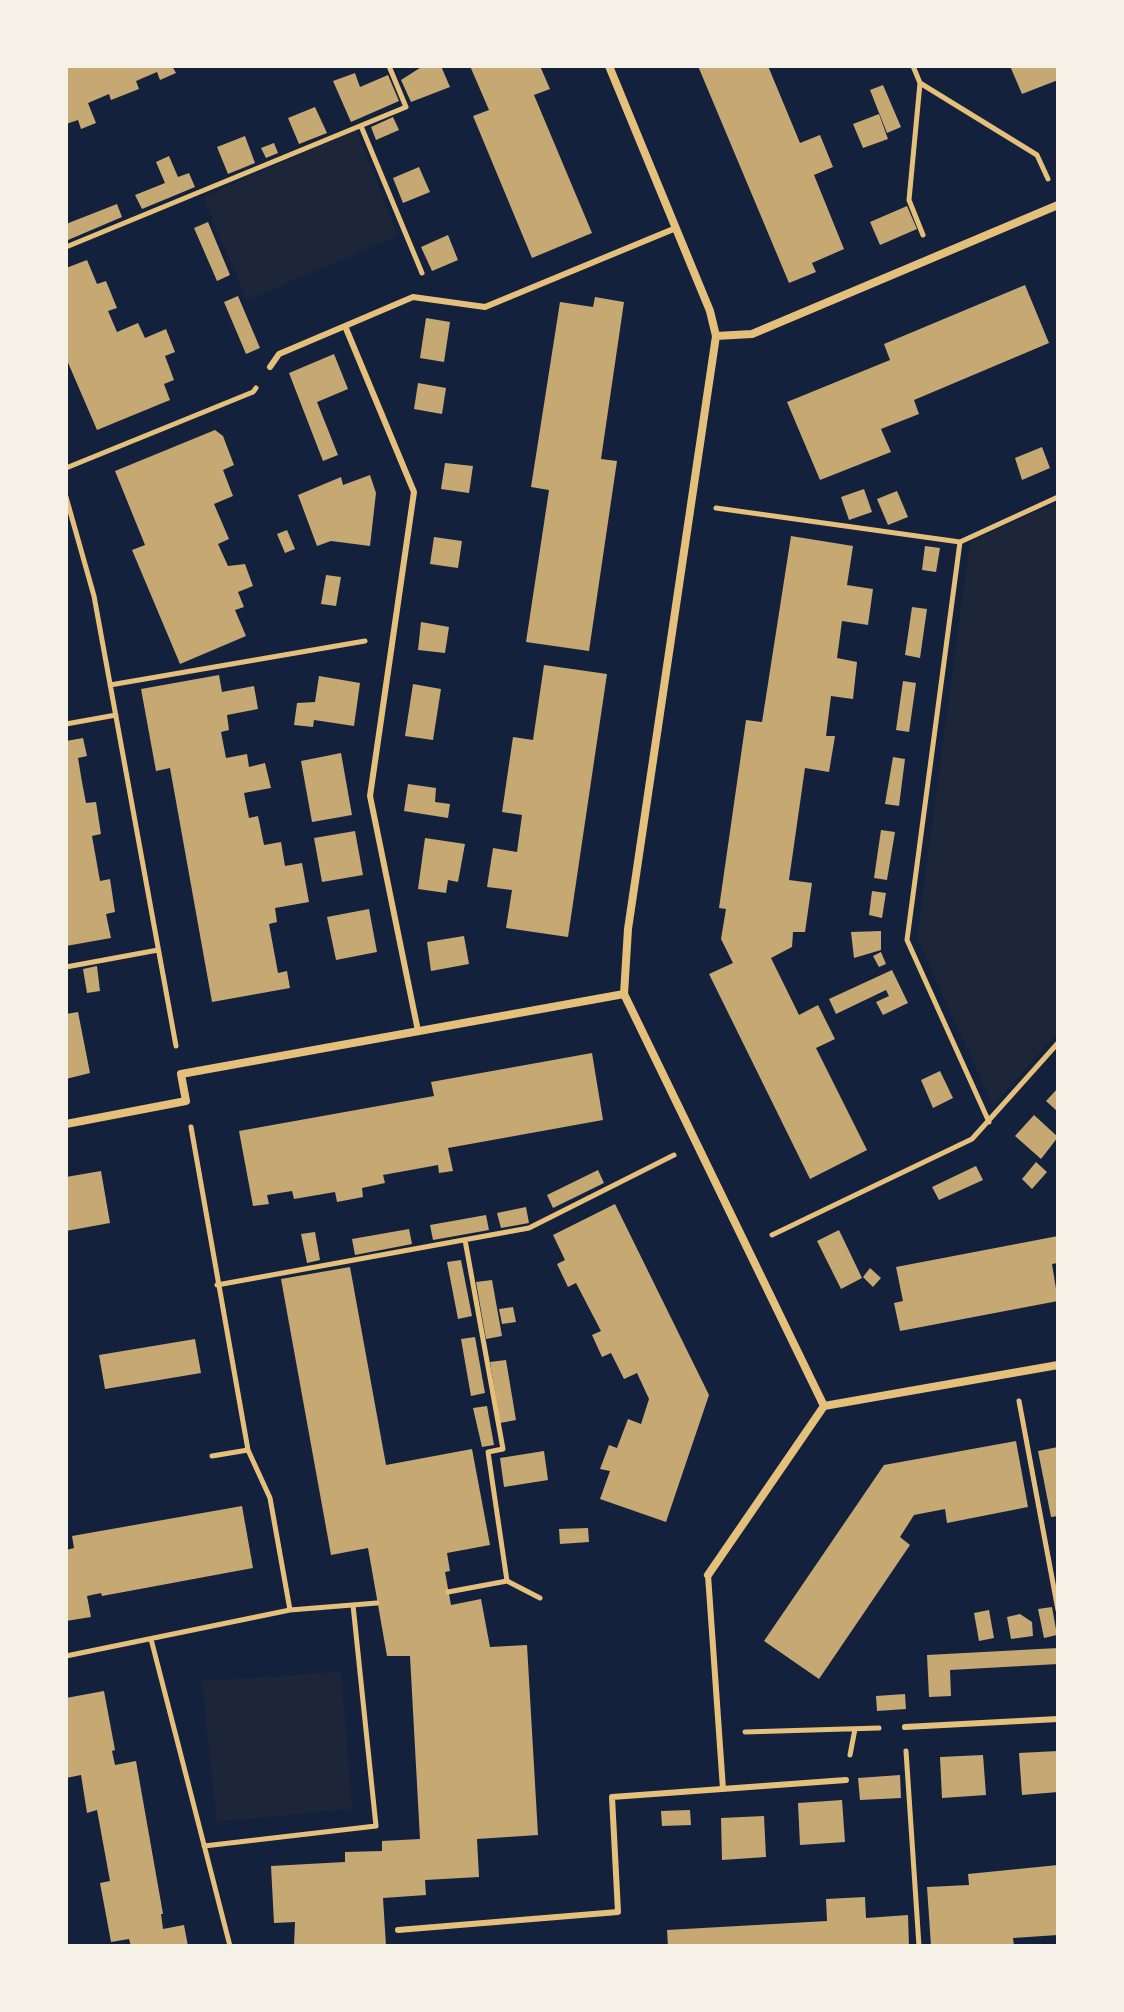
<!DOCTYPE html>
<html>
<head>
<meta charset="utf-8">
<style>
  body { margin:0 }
  #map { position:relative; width:1124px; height:2012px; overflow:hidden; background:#14213d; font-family:"Sofia Sans Condensed",sans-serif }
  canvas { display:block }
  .frame { position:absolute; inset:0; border:68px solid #f6f1e7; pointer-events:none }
</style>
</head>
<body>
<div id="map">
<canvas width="1124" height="2012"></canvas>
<div class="frame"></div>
</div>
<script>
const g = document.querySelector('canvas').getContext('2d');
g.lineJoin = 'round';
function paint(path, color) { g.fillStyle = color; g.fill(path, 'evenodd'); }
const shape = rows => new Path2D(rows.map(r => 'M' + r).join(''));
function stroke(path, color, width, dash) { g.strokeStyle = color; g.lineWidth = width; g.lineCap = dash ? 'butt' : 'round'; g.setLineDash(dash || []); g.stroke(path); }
paint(shape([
  [356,130,398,236,247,300,203,197],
  [1058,503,1058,1032,993,1105,917,938,970,541],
  [341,1672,352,1809,217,1822,202,1681]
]), '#1d2539');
paint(shape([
  [66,66,172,66,176,73,160,80,157,72,136,81,139,89,111,100,109,94,88,103,96,123,81,129,78,120,66,124],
  [423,66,441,66,450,87,411,102,401,80],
  [470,66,540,66,550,89,534,95,592,233,532,258,473,116,489,110],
  [698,66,768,66,800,143,820,135,833,167,814,175,844,249,812,263,816,272,789,283],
  [1010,66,1058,66,1058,80,1022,94],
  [355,73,360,87,388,75,399,101,351,122,333,81],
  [883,85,901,127,887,133,870,90],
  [315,107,327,133,299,144,288,118],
  [879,114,888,139,863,148,853,124],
  [393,117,399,130,376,140,371,127],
  [245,136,255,163,228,174,217,147],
  [274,143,278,153,266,158,261,148],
  [169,156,178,177,189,173,195,187,142,209,135,195,165,183,156,162],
  [419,167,430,192,403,203,393,178],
  [117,204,122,217,68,240,66,224],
  [907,206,917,229,880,245,870,222],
  [208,222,230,275,217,281,194,228],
  [448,235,458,260,432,271,421,247],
  [87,260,97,284,106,281,117,308,108,311,117,332,138,323,145,338,166,329,175,352,165,356,174,380,164,384,170,400,97,430,66,358,66,268],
  [1025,285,1049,343,914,400,919,414,881,429,891,452,820,480,787,402,890,360,884,344],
  [238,296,260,348,246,354,224,302],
  [595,297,624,302,601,459,617,461,589,651,526,642,549,490,531,487,560,302,593,307],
  [426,318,450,322,444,362,420,358],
  [334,354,348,389,317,402,338,455,323,461,289,373],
  [418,383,446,388,442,414,414,409],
  [215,430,223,436,234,465,223,470,233,496,214,504,229,539,218,544,228,566,245,564,253,586,238,592,244,607,235,610,246,636,180,664,132,550,145,545,115,471],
  [1042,447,1050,468,1022,480,1015,458],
  [445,463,473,466,469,493,441,489],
  [370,475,376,493,370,546,331,541,317,546,298,495,341,477,343,485],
  [864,489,872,512,849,520,841,497],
  [897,491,908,517,888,525,877,499],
  [287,530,295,549,285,553,277,534],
  [791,536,853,546,847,585,873,589,868,625,842,621,837,658,857,662,853,699,831,696,826,736,835,736,829,772,805,768,789,880,812,883,805,932,793,932,792,947,771,958,799,1015,818,1005,835,1039,816,1048,867,1150,810,1179,709,974,733,963,721,939,726,909,719,908,746,720,762,722],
  [434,537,462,541,458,568,430,564],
  [925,546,940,548,936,572,922,570],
  [326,575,341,577,336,606,321,604],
  [912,607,927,609,920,658,905,655],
  [421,622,449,627,445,653,418,650],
  [544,665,607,674,568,937,506,928,512,890,487,887,493,848,517,852,522,815,502,812,513,737,533,740],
  [219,675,222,692,254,686,258,709,227,715,229,730,221,732,226,758,247,754,249,767,265,763,271,788,244,793,249,818,258,816,264,845,281,842,285,866,302,863,309,902,275,908,277,922,269,924,278,973,287,971,290,988,212,1002,170,768,156,771,141,689],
  [319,676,360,683,354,726,314,720,313,727,294,725,297,703,315,702],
  [903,681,916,683,909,732,896,730],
  [413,684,441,689,433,740,405,736],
  [83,738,87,756,78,758,82,782,86,803,96,802,101,834,92,836,100,881,110,879,115,912,106,914,111,938,66,946,66,741],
  [341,753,352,815,312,822,301,761],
  [893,757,905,759,899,806,885,804],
  [408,784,436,788,435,802,450,804,448,818,404,811],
  [881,830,895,832,887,880,874,878],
  [355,831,363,875,322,882,314,838],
  [425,838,465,844,458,882,448,880,446,893,418,889],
  [872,891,886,893,882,918,869,915],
  [369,909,377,952,336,960,327,917],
  [881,931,881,950,854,958,851,932],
  [464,936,469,964,431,971,427,942],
  [881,952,886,964,879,967,873,956],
  [97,966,100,991,87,993,83,969],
  [892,970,908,1003,883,1015,876,1002,889,996,886,990,836,1014,829,999],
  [78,1012,90,1073,66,1079,66,1014],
  [592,1053,603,1120,448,1148,453,1171,439,1173,438,1165,383,1175,385,1183,362,1188,363,1197,337,1202,335,1192,294,1199,292,1191,267,1195,269,1204,253,1206,239,1131,434,1096,431,1082],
  [940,1071,953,1098,933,1108,921,1080],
  [1058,1088,1058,1112,1046,1101],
  [1034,1115,1058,1137,1041,1159,1015,1136],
  [1036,1162,1047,1172,1032,1189,1022,1179],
  [976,1166,983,1180,939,1200,932,1187],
  [598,1170,604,1183,553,1208,547,1195],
  [101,1171,110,1223,66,1231,66,1177],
  [615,1204,709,1395,666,1522,600,1499,610,1471,600,1469,609,1445,617,1448,628,1419,641,1424,649,1399,637,1373,624,1379,611,1353,602,1357,592,1335,601,1331,576,1283,568,1287,557,1264,565,1260,553,1235],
  [526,1207,529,1223,501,1228,497,1213],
  [486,1215,489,1230,433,1240,430,1225],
  [409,1229,412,1244,355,1255,352,1239],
  [839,1230,862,1278,841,1289,817,1241],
  [315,1232,320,1260,307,1263,301,1234],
  [1058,1236,1058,1263,1052,1264,1058,1301,900,1331,894,1303,903,1301,896,1267],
  [461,1260,472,1316,458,1319,447,1262],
  [350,1267,386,1465,472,1449,490,1545,447,1553,450,1571,445,1572,451,1605,481,1599,490,1647,527,1645,538,1835,477,1839,479,1877,425,1880,426,1895,383,1898,386,1946,294,1946,295,1922,274,1923,271,1866,345,1862,345,1852,382,1851,382,1841,420,1839,410,1656,387,1656,368,1548,331,1555,281,1279],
  [870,1268,881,1278,873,1287,863,1277],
  [492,1280,502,1336,486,1339,476,1282],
  [513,1307,516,1322,502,1324,499,1309],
  [475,1337,485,1393,471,1396,461,1339],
  [195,1339,201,1373,105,1389,99,1355],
  [506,1360,516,1420,500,1423,490,1362],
  [487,1406,494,1445,482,1447,473,1408],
  [1016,1441,1028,1507,947,1523,945,1509,914,1515,900,1537,910,1545,819,1679,764,1641,884,1465],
  [1058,1447,1058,1516,1051,1517,1038,1451],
  [544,1451,548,1480,504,1487,500,1458],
  [242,1506,253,1568,102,1596,101,1593,87,1596,91,1617,66,1621,66,1550,74,1548,72,1536],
  [588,1528,589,1542,560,1544,559,1529],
  [1052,1607,1057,1635,1044,1638,1038,1609],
  [989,1610,994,1638,979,1641,974,1613],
  [1020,1614,1032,1622,1033,1636,1011,1639,1007,1617],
  [1058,1648,1058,1664,950,1670,951,1696,929,1697,927,1655],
  [104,1691,115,1750,112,1751,115,1765,136,1761,163,1914,161,1914,163,1929,184,1925,188,1946,131,1946,129,1939,111,1942,100,1883,110,1881,97,1810,87,1813,81,1775,66,1778,66,1698],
  [905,1694,906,1709,877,1711,876,1696],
  [1058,1751,1058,1792,1022,1795,1019,1753],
  [983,1755,986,1795,942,1798,940,1757],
  [900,1775,901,1798,860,1800,858,1778],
  [842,1800,845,1842,800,1845,798,1803],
  [690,1810,691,1825,662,1826,661,1811],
  [764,1816,766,1857,722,1860,721,1818],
  [1058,1865,1058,1935,1013,1938,1014,1946,931,1946,927,1887,969,1885,968,1874],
  [865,1897,866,1918,908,1915,909,1946,668,1946,667,1930,827,1921,826,1899]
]), '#c6a872');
stroke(shape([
  [913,66,920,83,1037,155,1048,179],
  [920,83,909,200,923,235],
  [361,126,422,273],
  [66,247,406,107,389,66],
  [66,468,253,392,256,388],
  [66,497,94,596,176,1046],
  [716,508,960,542],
  [110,685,365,641],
  [66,724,116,715],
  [66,967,158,950],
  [989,1122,907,940,960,542,1058,497],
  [191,1127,248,1450,270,1498,290,1610],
  [772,1235,972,1139,1058,1043],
  [465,1240,503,1449,488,1452,507,1581],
  [217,1285,529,1228,674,1155],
  [1019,1401,1058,1610],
  [212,1456,248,1450],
  [448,1592,507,1581,540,1598],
  [151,1639,230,1946],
  [66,1656,290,1610,377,1603],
  [745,1732,879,1728],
  [906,1751,919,1946],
  [850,1755,855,1729],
  [204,1846,376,1826,353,1605]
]), '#e5c07b', 5);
stroke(shape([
  [270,367,279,354,345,326],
  [418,1031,370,796,414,492,345,326,413,297,485,307,676,228],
  [708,1575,723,1789],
  [905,1727,1058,1719],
  [398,1930,618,1912,612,1797,846,1780]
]), '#e5c07b', 6);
stroke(shape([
  [609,66,710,311,716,336,628,929,624,994,824,1406],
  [716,336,752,334,1058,205],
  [66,1124,186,1101,181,1074,624,994],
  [824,1406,1058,1365],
  [708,1575,824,1406]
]), '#e5c07b', 8);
</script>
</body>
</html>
